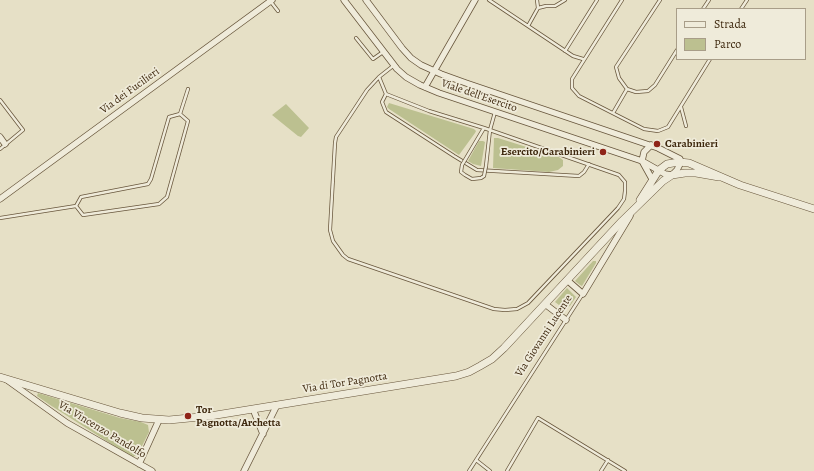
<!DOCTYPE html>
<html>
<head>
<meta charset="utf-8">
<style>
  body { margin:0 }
  #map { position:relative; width:814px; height:471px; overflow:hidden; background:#e6e0c6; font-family:Alegreya,serif }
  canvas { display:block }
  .legend { position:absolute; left:676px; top:8px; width:130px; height:52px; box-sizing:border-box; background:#efebda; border:1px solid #a89d88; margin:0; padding:5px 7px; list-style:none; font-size:12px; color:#3e280e }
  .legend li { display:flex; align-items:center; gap:8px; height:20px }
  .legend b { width:20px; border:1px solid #a89d88 }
</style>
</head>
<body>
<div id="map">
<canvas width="814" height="471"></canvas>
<ul class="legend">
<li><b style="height:5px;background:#efebda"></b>Strada</li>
<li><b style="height:11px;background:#bcc090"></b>Parco</li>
</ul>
</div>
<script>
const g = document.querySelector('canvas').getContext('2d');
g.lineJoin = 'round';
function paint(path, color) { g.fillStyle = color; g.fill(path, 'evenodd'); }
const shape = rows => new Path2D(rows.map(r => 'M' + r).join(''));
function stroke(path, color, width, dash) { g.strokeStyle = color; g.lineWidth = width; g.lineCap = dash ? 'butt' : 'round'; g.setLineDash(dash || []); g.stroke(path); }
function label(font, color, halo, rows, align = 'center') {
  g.font = font + ' Alegreya,serif'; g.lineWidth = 3.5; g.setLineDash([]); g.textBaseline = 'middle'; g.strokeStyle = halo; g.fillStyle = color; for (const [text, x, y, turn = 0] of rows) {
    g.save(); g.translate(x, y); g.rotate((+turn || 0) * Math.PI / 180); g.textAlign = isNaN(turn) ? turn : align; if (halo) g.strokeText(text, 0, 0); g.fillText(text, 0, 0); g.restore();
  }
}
paint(shape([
  [389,103,474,129,476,131,475,133,459,155,389,109,387,107],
  [286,104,309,128,301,137,298,136,272,115],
  [494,138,498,138,555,156,556,155,563,160,563,166,558,170,549,172,493,168],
  [479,141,483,141,485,142,481,166,473,164,468,161],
  [593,261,596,261,596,263,582,286,580,285,575,281],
  [567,288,576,297,570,306,563,308,555,302],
  [38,393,120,418,141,422,148,425,149,432,138,454,133,457,130,456,50,405,37,396]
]), '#bcc090');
const service = shape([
  [489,0,573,56,583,59],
  [622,0,572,79,572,88,579,96,644,129,658,131,668,127,710,59],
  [660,0,616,67,619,78,627,89,636,92,648,91,655,85,677,50],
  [271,2,278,11],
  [538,8,546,6,555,6,565,0],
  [703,9,709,0],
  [741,9,747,0],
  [528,26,538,8,537,0],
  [356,38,373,59,383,52],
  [565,51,597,0],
  [379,77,386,94,429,111,484,128,619,175,625,182,625,191,624,199,618,208,528,303,517,309,505,310,494,309,348,259,343,255,333,241,330,230,335,143,336,137,367,90,379,77,393,66],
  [386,94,382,102,386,112,454,156,477,170,579,176,584,172,589,164],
  [0,100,23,130,0,149],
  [681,107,686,126],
  [613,113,627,89],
  [465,160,484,128],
  [486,166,490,130,495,112],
  [76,206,83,215,159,204,167,197,188,121,180,114],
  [0,218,76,206,81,197,148,184,151,179,169,117,180,114,188,89],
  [476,460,490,471],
  [469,471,582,295],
  [507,471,538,418,625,471],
  [601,471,608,460]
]);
const minor = shape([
  [344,0,397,69,406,77,420,85,439,93,642,161,665,174,672,175,677,170,681,162,680,159,658,148,466,83,441,74,421,65,411,58,402,48,366,0],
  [425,87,475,0],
  [0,137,5,144],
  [642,161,652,179],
  [642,161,644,152,651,145],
  [0,199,272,0],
  [567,280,583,294,630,216],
  [545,304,566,320],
  [7,380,67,423,152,471],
  [253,409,263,434],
  [139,464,159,420],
  [244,471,277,405]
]);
const tertiary = shape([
  [640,200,659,170,667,164,679,162,689,163,740,185,814,209],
  [0,377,120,413,142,418,169,420,210,416,456,376,469,372,480,366,492,359,504,348,622,221,663,181,672,175,685,173,696,173,719,177]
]);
stroke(service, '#68563c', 4);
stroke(minor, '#68563c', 7);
stroke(tertiary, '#68563c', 8);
stroke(service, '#efebda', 2.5);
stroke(minor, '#efebda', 5.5);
stroke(tertiary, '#efebda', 7);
const serviceBridge = shape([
  [465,160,462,165,461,172,465,175,472,179,481,178,484,176,486,166]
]);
stroke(serviceBridge, '#68563c', 4, []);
stroke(serviceBridge, '#efebda', 2.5);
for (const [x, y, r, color] of [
  [657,144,4,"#8f2418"],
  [603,152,4,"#8f2418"],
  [188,416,4,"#8f2418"]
]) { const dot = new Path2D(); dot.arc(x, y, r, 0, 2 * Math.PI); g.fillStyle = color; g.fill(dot); stroke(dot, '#efebda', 1.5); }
label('11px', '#3e280e', '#efebda', [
  ["Via dei Fucilieri",130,91,-36],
  ["Viale dell'Esercito",479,96,19],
  ["Via Giovanni Lucente",544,336,-57],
  ["Via di Tor Pagnotta",345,383,-9],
  ["Via Vincenzo Pandolfo",102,430,31]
]);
label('bold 11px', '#3e280e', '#efebda', [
  ["Carabinieri",665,144],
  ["Esercito/Carabinieri",595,152,"right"],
  ["Tor",196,410],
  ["Pagnotta/Archetta",196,423]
], 'left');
</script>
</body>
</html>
